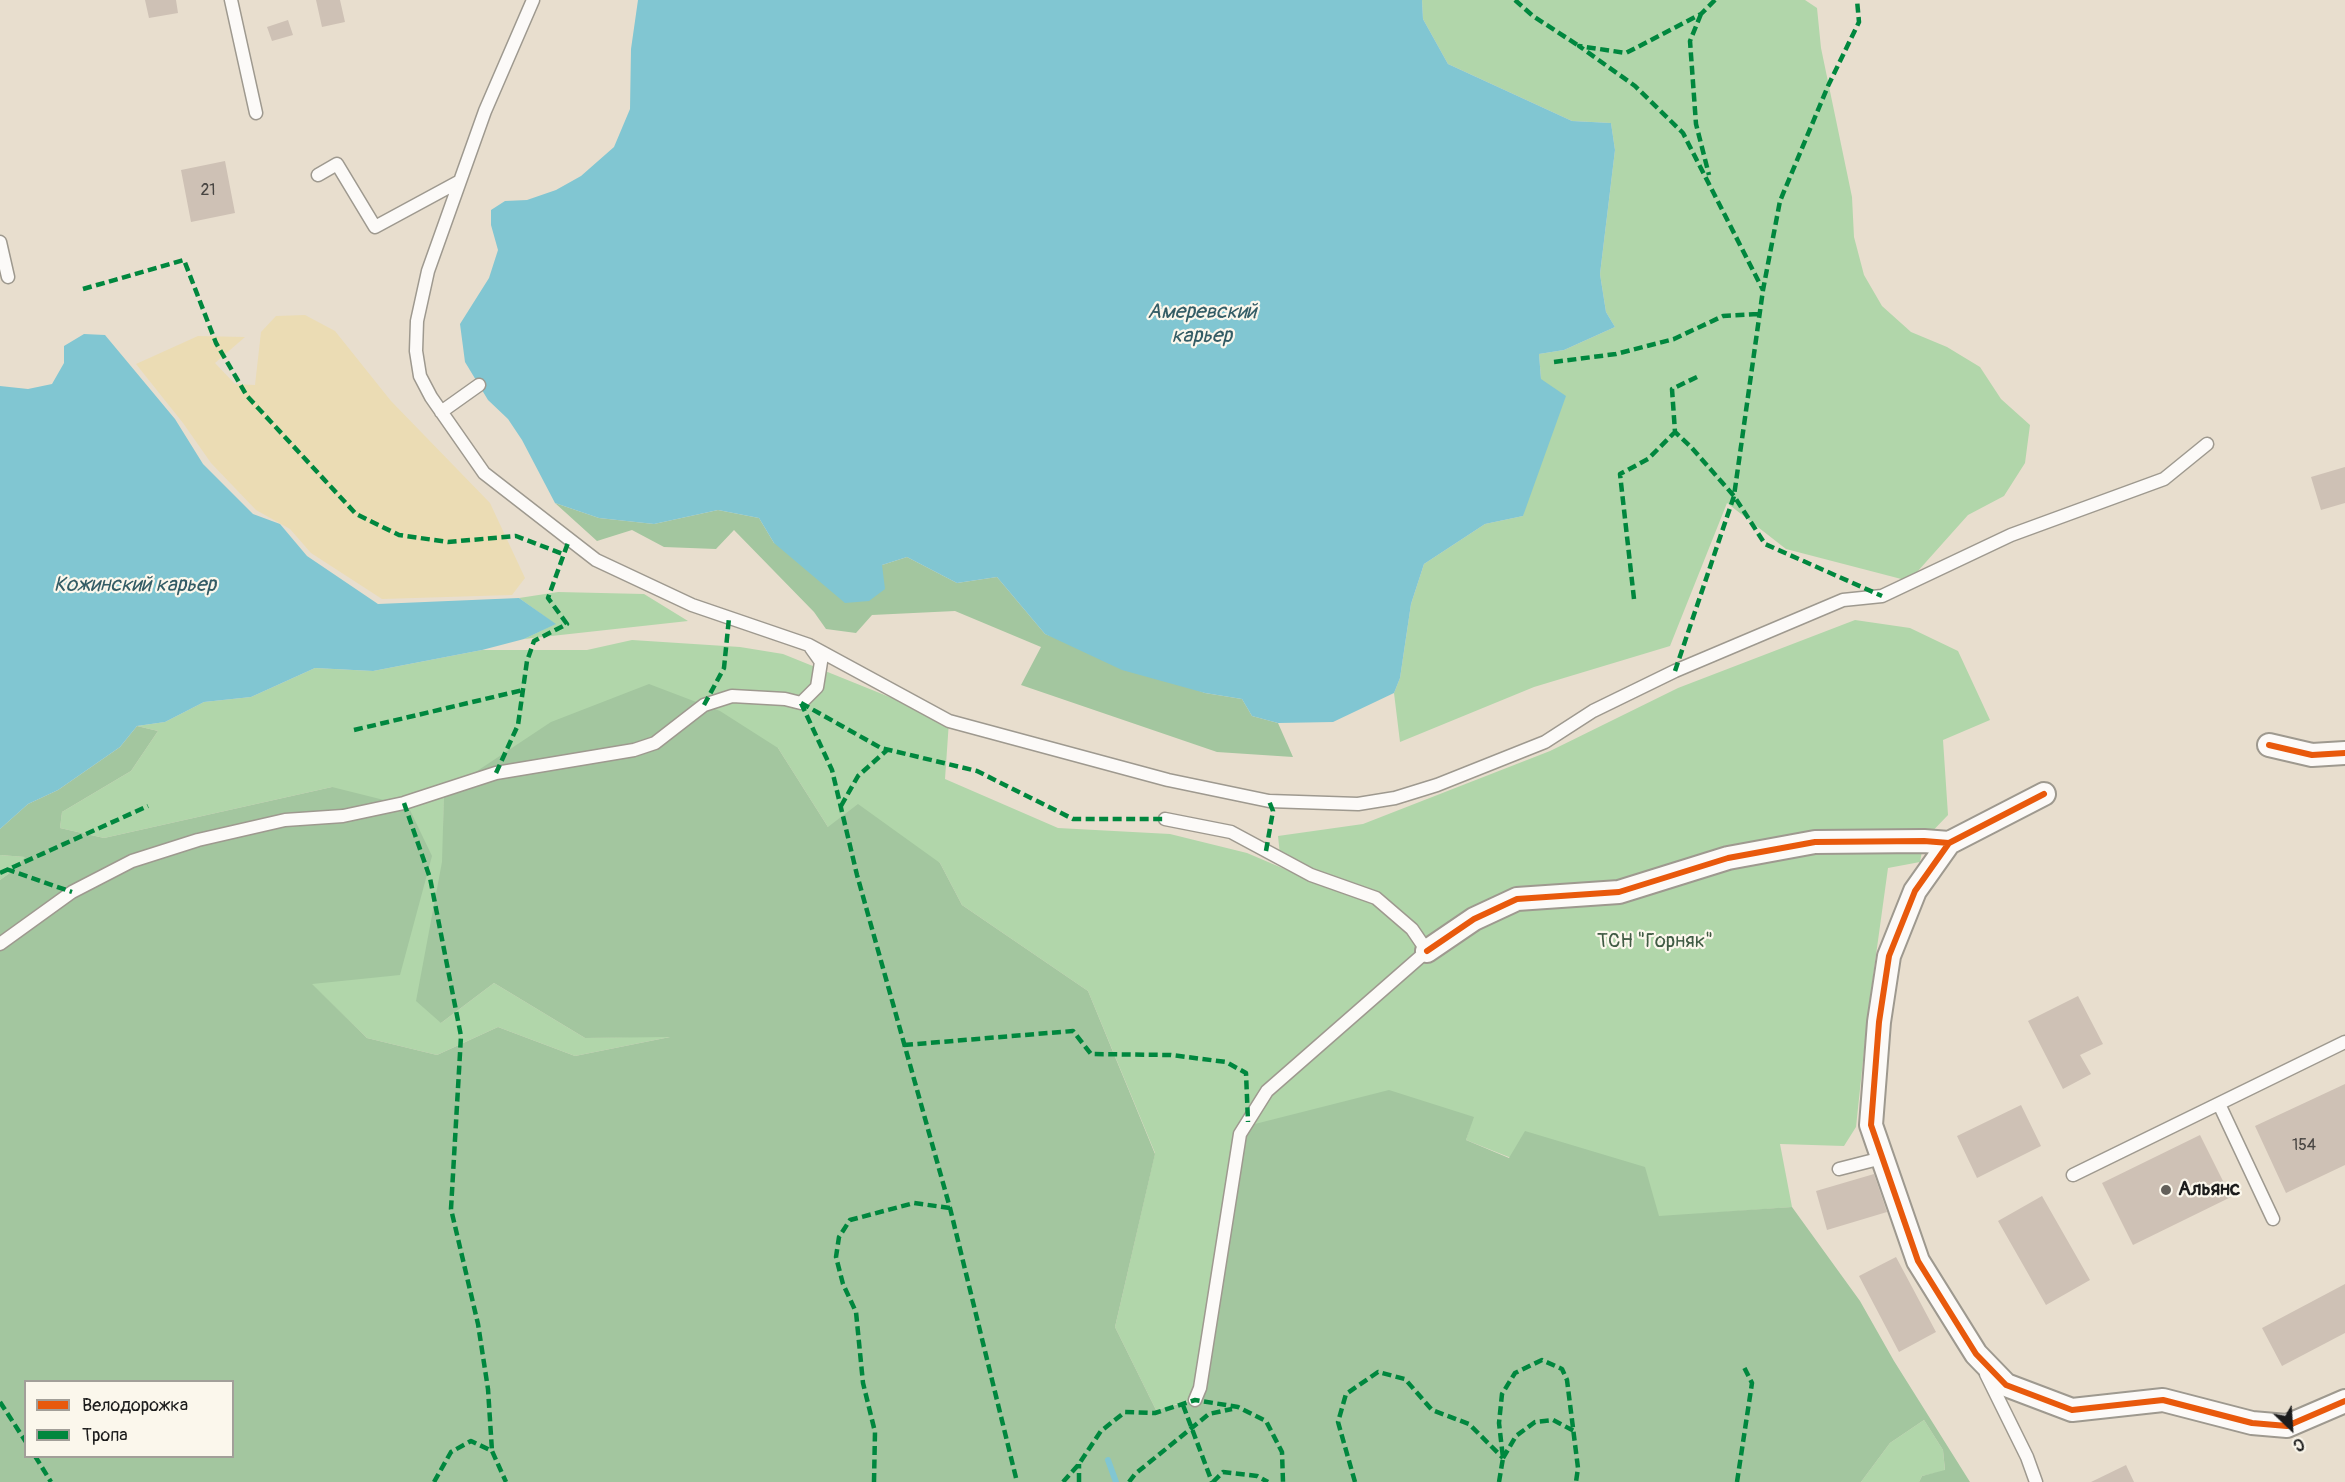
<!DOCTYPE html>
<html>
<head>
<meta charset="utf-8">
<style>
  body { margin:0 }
  #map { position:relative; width:2345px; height:1482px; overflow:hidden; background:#e8dece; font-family:Pangolin,sans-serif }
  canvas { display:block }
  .legend { position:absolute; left:24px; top:1380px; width:210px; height:78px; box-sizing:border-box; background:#fbf7ec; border:2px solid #a29f99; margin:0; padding:8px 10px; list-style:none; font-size:18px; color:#1c1c1c }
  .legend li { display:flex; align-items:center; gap:12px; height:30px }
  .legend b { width:30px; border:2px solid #a29f99 }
  .north { position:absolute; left:2261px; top:1398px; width:60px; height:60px; -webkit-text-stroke:4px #fbf7ec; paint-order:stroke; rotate:155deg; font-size:16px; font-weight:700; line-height:24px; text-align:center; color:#1c1c1c }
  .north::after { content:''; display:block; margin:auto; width:21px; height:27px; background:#1c1c1c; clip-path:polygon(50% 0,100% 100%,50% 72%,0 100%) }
</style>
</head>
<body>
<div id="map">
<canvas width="2345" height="1482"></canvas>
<ul class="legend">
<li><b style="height:8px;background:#e8590c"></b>Велодорожка</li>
<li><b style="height:8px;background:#00873e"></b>Тропа</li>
</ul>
<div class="north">С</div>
</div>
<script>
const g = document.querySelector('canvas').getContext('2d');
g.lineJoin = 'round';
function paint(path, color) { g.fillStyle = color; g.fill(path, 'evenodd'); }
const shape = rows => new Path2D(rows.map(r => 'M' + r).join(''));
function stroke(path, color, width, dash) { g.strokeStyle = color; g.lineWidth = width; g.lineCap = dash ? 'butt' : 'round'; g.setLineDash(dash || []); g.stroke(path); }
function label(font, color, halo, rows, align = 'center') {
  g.font = font + ' Pangolin,sans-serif'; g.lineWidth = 4.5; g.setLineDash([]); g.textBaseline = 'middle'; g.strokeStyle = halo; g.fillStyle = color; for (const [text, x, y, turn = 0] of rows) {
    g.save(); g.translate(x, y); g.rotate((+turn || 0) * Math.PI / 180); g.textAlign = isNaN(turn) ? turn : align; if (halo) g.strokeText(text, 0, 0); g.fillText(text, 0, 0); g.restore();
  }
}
paint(shape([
  [1422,0,1805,0,1817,8,1821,48,1852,197,1854,237,1864,275,1882,306,1911,332,1947,347,1980,367,2001,399,2030,425,2025,463,2004,496,1968,515,1909,581,1786,549,1727,503,1670,646,1534,687,1400,742,1394,693,1400,678,1411,604,1424,564,1485,524,1523,516,1541,379,1539,354,1564,350,1615,327,1606,312,1600,274,1615,150,1611,123,1572,121,1448,64,1423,19],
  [558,592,644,594,688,621,524,639,555,624,519,598],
  [1855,620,1910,628,1958,651,1990,720,1943,740,1948,815,1924,840,1920,862,1888,868,1868,1013,1856,1127,1844,1146,1780,1144,1792,1207,1659,1217,1466,1140,1473,1117,1199,1398,1156,1410,1115,1327,1155,1153,1088,991,962,905,940,863,828,827,778,748,444,793,441,1023,494,983,585,1038,675,1036,575,1056,498,1027,437,1055,367,1038,311,984,332,787,104,838,60,828,62,812,131,771,158,731,137,726,165,722,204,702,251,697,315,668,373,671,482,650,587,650,632,640,740,647,783,654,949,721,945,779,1058,828,1170,834,1247,853,1301,876,1280,855,1278,836,1363,824,1550,751,1678,688],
  [0,855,26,857,18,867,0,880],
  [1924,1420,1943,1450,1945,1471,1922,1476,1919,1482,1861,1482,1890,1443]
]), '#b1d6aa');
paint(shape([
  [555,503,599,518,654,524,718,510,759,518,774,543,882,565,907,557,957,583,997,577,1045,634,1205,693,1242,699,1252,716,1278,723,1293,757,1217,752,1021,685,1041,647,955,611,872,615,856,633,826,629,814,612,734,530,716,549,664,547,632,530,597,541],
  [649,684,720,711,778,748,828,827,858,804,940,863,962,905,1088,991,1155,1154,1115,1327,1156,1410,1199,1399,1247,1126,1389,1090,1474,1117,1466,1140,1509,1158,1525,1131,1645,1167,1659,1216,1792,1207,1860,1301,1894,1361,1970,1482,1919,1482,1922,1476,1945,1470,1943,1450,1924,1420,1890,1443,1861,1482,0,1482,0,880,18,867,25,857,0,855,0,829,28,804,58,790,120,747,137,726,158,731,131,771,62,812,60,828,104,838,332,787,408,806,432,856,400,975,312,984,367,1038,437,1055,498,1027,575,1056,670,1037,585,1038,494,983,441,1023,416,1001,442,862,444,793,551,722],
  [26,1382,232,1382,232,1456,26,1456]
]), '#a3c69f');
paint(shape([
  [305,315,335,331,391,401,490,503,525,578,512,595,382,599,311,553,290,529,256,510,211,463,183,423,136,364,198,336,245,337,215,363,235,384,255,385,261,332,276,316]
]), '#ebdcb4');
paint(shape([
  [638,0,1422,0,1423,19,1448,64,1572,121,1611,123,1615,150,1600,274,1606,312,1615,327,1564,350,1539,354,1541,379,1566,396,1523,516,1485,524,1424,564,1411,604,1400,678,1394,693,1333,722,1278,723,1252,716,1242,699,1205,693,1122,670,1045,634,997,577,957,583,907,557,882,565,885,589,869,601,845,603,774,543,759,518,718,510,654,524,599,518,555,503,522,440,508,419,488,400,465,362,460,324,489,278,498,250,491,225,491,210,505,201,527,200,556,190,581,176,614,147,630,109,631,49],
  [84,334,105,335,175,419,203,464,253,514,280,524,307,556,378,604,519,598,556,624,524,639,482,650,373,671,315,668,251,697,204,702,165,722,137,726,120,747,58,790,28,804,0,829,0,386,28,389,52,384,64,363,64,346]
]), '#81c6d2');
stroke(shape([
  [1108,1460,1116,1482]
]), '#81c6d2', 6);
paint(shape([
  [145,0,176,0,178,13,149,18],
  [316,0,340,0,345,22,322,27],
  [288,20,293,35,272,41,267,27],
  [225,161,235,213,191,222,181,170],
  [2345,467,2345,503,2321,510,2311,477],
  [2078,996,2103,1044,2080,1055,2091,1074,2063,1089,2028,1021],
  [2345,1084,2345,1165,2286,1193,2255,1126],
  [2021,1105,2041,1146,1977,1178,1957,1136],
  [2200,1135,2231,1197,2133,1245,2102,1183],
  [1874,1174,1887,1212,1827,1230,1816,1191],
  [2042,1196,2090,1280,2046,1305,1998,1221],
  [1896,1257,1936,1332,1899,1352,1859,1276],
  [2345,1284,2345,1333,2282,1366,2262,1328],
  [2126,1465,2134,1482,2091,1482]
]), '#cec1b5');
const lane = shape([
  [231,0,256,113],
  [533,0,485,111,428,271,417,321,416,351,420,376,431,397,484,473,596,560,692,605,809,645,949,721,1168,780,1269,801,1358,804,1395,798,1437,785,1545,742,1593,711,1675,671,1843,600,1882,596,2011,535,2164,479,2207,444],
  [318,175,337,164,375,227,460,181],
  [0,242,8,277],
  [441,412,479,385],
  [1165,819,1231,832,1311,875,1376,898,1412,929,1427,951,1267,1091,1240,1134,1200,1388,1195,1400],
  [0,944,72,892,132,861,198,840,285,820,343,816,404,803,496,773,634,750,655,743,704,705,732,696,785,699,801,703,817,687,821,662,811,648],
  [2219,1104,2273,1219],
  [1839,1169,1882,1158],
  [2073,1175,2345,1042],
  [1986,1374,2027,1457,2036,1482]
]);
const street = shape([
  [2269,745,2312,755,2345,753],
  [2044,794,1949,843,1915,891,1889,956,1879,1022,1871,1125,1918,1261,1976,1354,2006,1385,2072,1410,2163,1400,2252,1423,2287,1426,2345,1401],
  [1427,951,1474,919,1517,899,1619,892,1728,858,1815,842,1924,841,1949,843]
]);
stroke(lane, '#9e998f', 15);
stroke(street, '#9e998f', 26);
stroke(lane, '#fcfaf8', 12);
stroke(street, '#fcfaf8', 22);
stroke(shape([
  [1515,0,1533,16,1579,46],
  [1715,0,1701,14,1626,53,1579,46,1635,86,1683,133,1763,290],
  [1701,14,1690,41,1696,124,1709,175],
  [83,289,184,260,216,343,247,396,356,514,399,535,448,542,516,536,563,554],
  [1554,362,1616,354,1674,339,1723,316,1760,314],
  [1697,377,1672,389,1675,432,1691,447,1734,496,1765,544,1882,596],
  [1634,599,1620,474,1648,459,1675,432],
  [1675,671,1734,496,1763,290,1780,201,1828,86,1859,22,1857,0],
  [801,703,832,770,857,875,950,1208,1017,1482],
  [801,703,881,748,977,771,1073,819,1165,819],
  [704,705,724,668,729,618],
  [354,730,523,690],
  [496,773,518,725,527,661,534,641,567,624,548,598,569,540],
  [404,803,430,878,461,1036,451,1209,478,1324,488,1389,492,1451],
  [841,806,858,776,887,750],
  [1266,851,1273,811,1269,801],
  [6,869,72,892],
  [0,873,148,806],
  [904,1045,1073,1031,1091,1054,1171,1055,1226,1062,1246,1073,1248,1122],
  [0,1402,26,1442],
  [1183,1405,1212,1482],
  [35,1456,51,1482],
  [1503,1458,1516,1436,1535,1422,1553,1420,1574,1431],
  [434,1482,451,1452,471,1441,492,1451,506,1482],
  [874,1482,875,1432,863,1383,856,1312,843,1284,836,1257,839,1237,850,1220,914,1203,950,1208],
  [1063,1482,1079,1464,1101,1431,1125,1412,1155,1413,1195,1400,1238,1407,1266,1421,1282,1452,1283,1482],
  [1079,1482,1079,1464],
  [1129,1482,1135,1474,1209,1414,1232,1409],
  [1213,1482,1223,1472,1257,1476,1268,1482],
  [1355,1482,1338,1422,1346,1394,1378,1372,1405,1379,1432,1410,1469,1424,1503,1458],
  [1499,1482,1503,1458,1499,1423,1502,1394,1515,1373,1542,1360,1562,1369,1567,1380,1578,1468,1576,1482],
  [1737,1482,1752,1383,1743,1365]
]), '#00873e', 4.5, [9, 4.5]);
stroke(shape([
  [2269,745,2312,755,2345,753],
  [2044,794,1949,843,1915,891,1889,956,1879,1022,1871,1125,1918,1261,1976,1354,2006,1385,2072,1410,2163,1400,2252,1423,2287,1426,2345,1401],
  [1427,951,1474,919,1517,899,1619,892,1728,858,1815,842,1924,841,1949,843]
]), '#e8590c', 6);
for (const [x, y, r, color] of [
  [2166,1190,6,"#63605a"]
]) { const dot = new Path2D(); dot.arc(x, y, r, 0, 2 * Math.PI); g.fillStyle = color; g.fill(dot); stroke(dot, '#fbf7ec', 2); }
label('16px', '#484542', null, [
  ["21",208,191],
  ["154",2304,1146]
]);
label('20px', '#405b44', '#fbf7ec', [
  ["ТСН \"Горняк\"",1655,942]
]);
label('bold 20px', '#1c1c1c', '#fbf7ec', [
  ["Альянс",2178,1190]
], 'left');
label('italic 21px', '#335c65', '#fbf7ec', [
  ["Амеревский",1202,313],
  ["карьер",1202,337],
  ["Кожинский карьер",135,586]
]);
</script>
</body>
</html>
